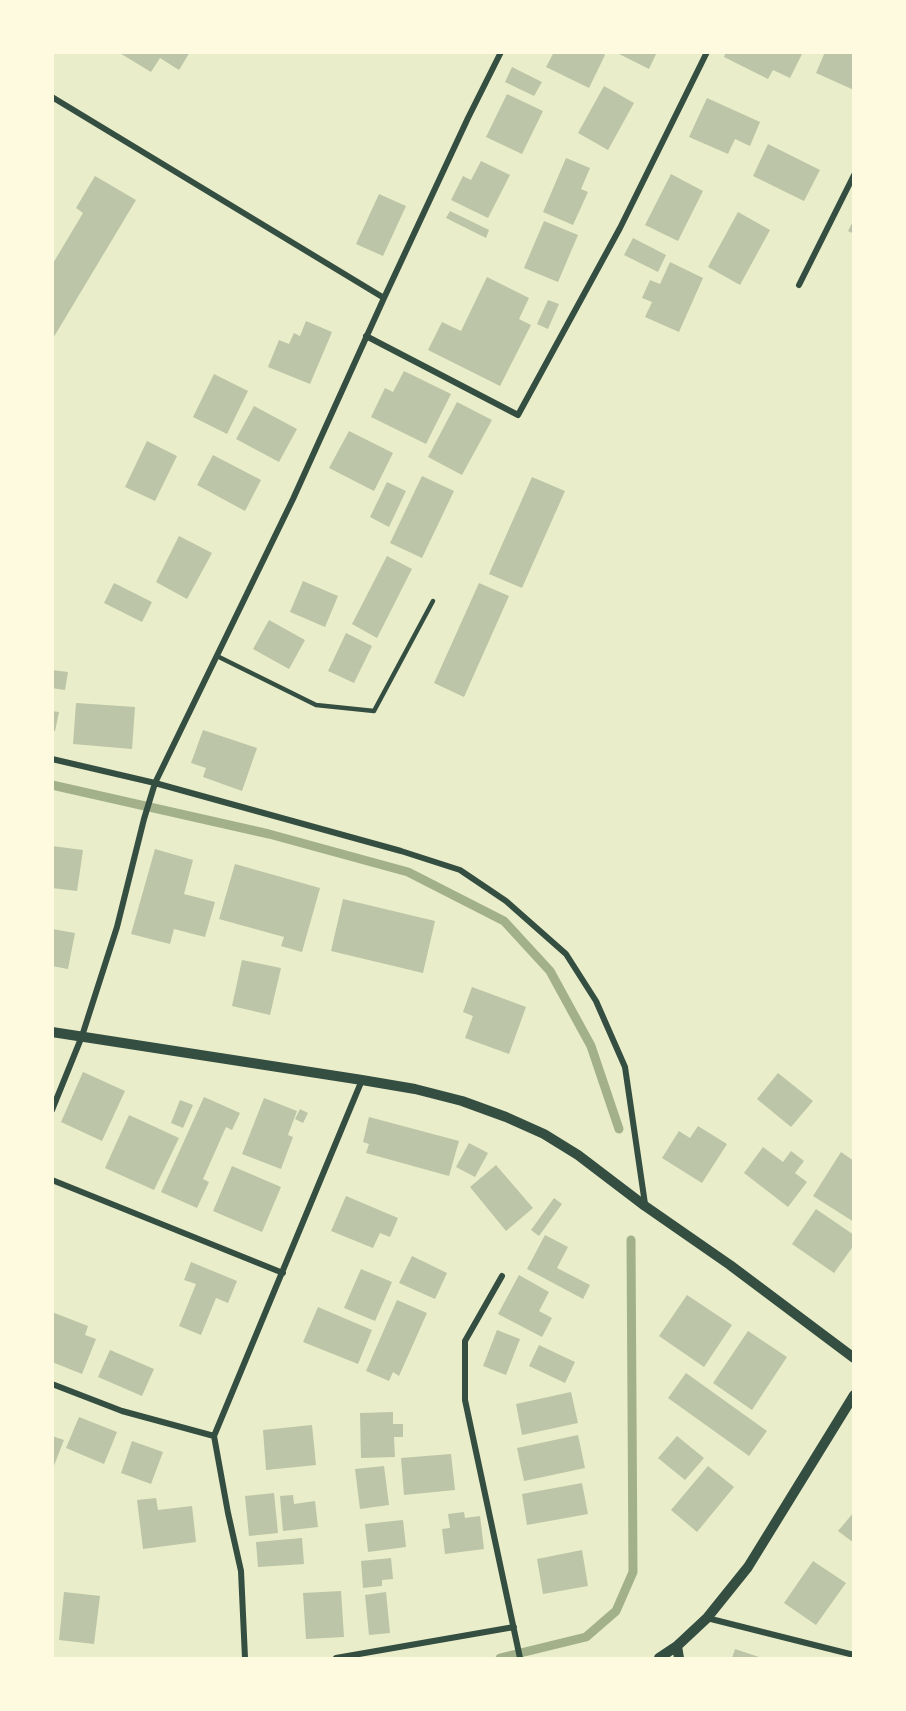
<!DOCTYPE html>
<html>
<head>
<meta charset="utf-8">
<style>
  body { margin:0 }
  #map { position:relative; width:906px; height:1711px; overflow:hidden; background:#e9edc9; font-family:"Work Sans",sans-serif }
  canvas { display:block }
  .frame { position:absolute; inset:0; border:54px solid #fefae0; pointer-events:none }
</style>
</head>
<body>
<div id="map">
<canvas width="906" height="1711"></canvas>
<div class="frame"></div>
</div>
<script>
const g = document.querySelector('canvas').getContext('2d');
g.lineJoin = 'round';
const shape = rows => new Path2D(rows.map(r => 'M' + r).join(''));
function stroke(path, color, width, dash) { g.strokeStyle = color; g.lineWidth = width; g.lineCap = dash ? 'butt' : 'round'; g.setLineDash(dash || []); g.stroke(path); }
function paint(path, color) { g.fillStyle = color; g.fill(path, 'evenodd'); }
stroke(shape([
  [52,785,269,834,408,872,504,921,550,971,591,1046,619,1129],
  [500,1658,586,1637,616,1611,633,1572,631,1240]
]), '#a3b18a', 9);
paint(shape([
  [118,52,190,52,179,70,160,58,151,72],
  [554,52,601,52,605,55,589,88,546,67],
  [615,52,657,52,649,69],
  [726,52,803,52,790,78,773,70,768,79,724,57],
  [825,52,854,52,854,90,816,73],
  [512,67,542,82,534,96,505,82],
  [604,86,634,103,608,150,578,133],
  [507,94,543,111,522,154,486,137],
  [707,98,760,122,750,146,735,139,728,154,689,137],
  [768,144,820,170,804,201,753,176],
  [566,158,590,168,581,189,588,192,573,225,543,212],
  [481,161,510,175,488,218,451,200,463,176,471,180],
  [671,174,703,191,678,241,645,225],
  [95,176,136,200,52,340,52,265,83,213,76,208],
  [379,194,406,206,383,256,356,244],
  [450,211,489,230,486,238,446,218],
  [738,212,770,230,740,285,708,267],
  [854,219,854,234,848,231],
  [544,221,578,235,558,282,524,268],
  [633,238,666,255,658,272,624,255],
  [670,262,703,278,679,332,645,317,652,302,642,298,650,280,660,284],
  [487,277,529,298,519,319,531,325,500,386,428,350,442,322,461,331],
  [548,300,559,304,548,329,537,324],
  [306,321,332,332,310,384,268,367,279,340,289,344,294,333,300,336],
  [404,371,451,394,426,444,371,417,385,388,393,392],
  [214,374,248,391,227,434,193,417],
  [457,402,492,420,462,475,428,457],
  [254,406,297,429,279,462,236,439],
  [349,431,393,453,374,491,329,468],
  [147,441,177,456,155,501,125,487],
  [213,455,261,480,245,511,197,485],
  [422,476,454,491,422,558,390,543],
  [532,477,565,491,522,588,489,574],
  [387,482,406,491,389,527,370,517],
  [179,536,212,553,187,599,156,582],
  [387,556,412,569,377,638,352,624],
  [303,581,338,596,325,627,290,612],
  [114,583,152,602,142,622,104,603],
  [479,583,509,596,464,697,434,683],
  [269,620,305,640,289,669,253,649],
  [346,633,372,646,354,683,328,671],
  [52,670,68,672,65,690,52,688],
  [76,703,135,707,132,749,73,744],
  [52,711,59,712,55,731,52,730],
  [203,730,257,748,242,791,203,777,206,768,191,763],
  [52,846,83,850,77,891,52,888],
  [155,849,193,860,184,894,215,902,205,937,174,929,170,944,131,934],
  [235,864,320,888,302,952,281,946,284,937,219,919],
  [343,899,435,921,423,973,331,951],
  [52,929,75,933,68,969,52,966],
  [242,960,281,968,270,1015,232,1006],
  [472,987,526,1007,509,1054,465,1038,473,1016,463,1012],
  [83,1072,125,1091,102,1141,61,1122],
  [778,1073,813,1101,791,1127,757,1099],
  [204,1097,240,1113,232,1130,226,1127,203,1179,209,1182,197,1208,161,1192],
  [264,1098,297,1111,288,1135,293,1137,281,1169,242,1154],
  [180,1100,193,1105,183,1128,171,1123],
  [300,1109,308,1113,303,1123,295,1119],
  [129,1115,179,1138,154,1190,105,1168],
  [369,1117,459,1141,449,1176,366,1153,369,1144,363,1142],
  [698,1126,727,1144,702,1183,662,1158,679,1131,690,1138],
  [469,1143,488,1153,475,1177,456,1167],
  [763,1147,783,1162,791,1151,804,1161,795,1173,807,1182,788,1207,744,1173],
  [841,1152,854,1161,854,1222,813,1196],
  [496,1165,533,1208,506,1231,470,1187],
  [232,1166,281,1187,262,1232,213,1211],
  [346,1196,398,1218,390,1237,380,1233,373,1248,331,1231],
  [554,1198,562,1204,539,1236,531,1230],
  [816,1209,854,1235,854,1245,834,1273,792,1244],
  [545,1235,568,1247,557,1268,590,1285,583,1299,527,1269],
  [412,1256,447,1273,435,1299,399,1283],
  [191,1262,237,1281,228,1303,216,1298,201,1335,179,1326,196,1284,184,1280],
  [361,1269,392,1282,375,1321,344,1308],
  [519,1275,549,1292,539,1311,552,1318,542,1337,498,1314],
  [687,1295,732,1325,704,1367,659,1336],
  [397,1300,427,1313,399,1376,393,1372,389,1381,366,1371],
  [318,1307,372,1330,358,1364,303,1342],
  [52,1312,88,1326,85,1335,96,1339,82,1374,52,1362],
  [497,1330,520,1339,506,1375,483,1366],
  [748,1331,787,1357,752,1410,713,1383],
  [539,1345,575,1362,565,1383,529,1366],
  [110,1350,154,1369,142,1396,98,1377],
  [686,1373,767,1431,749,1456,668,1398],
  [571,1392,578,1423,522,1435,516,1404],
  [393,1412,393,1424,403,1424,403,1437,394,1437,395,1457,361,1458,360,1413],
  [79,1417,117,1432,104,1464,66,1448],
  [312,1425,316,1465,266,1470,263,1430],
  [578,1435,585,1468,524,1481,517,1448],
  [52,1436,64,1440,53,1468,52,1468],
  [677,1436,704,1458,685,1480,658,1458],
  [132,1441,163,1452,151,1484,121,1473],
  [451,1454,455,1490,404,1495,401,1458],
  [384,1466,389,1505,360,1509,355,1469],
  [708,1466,734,1487,697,1532,671,1510],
  [582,1483,588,1514,527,1525,522,1494],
  [274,1493,278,1533,249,1536,245,1496],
  [293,1495,294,1504,315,1501,318,1527,283,1531,280,1496],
  [156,1498,158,1510,192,1506,196,1542,143,1549,137,1500],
  [464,1512,465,1518,480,1516,484,1549,445,1554,442,1529,450,1528,448,1514],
  [854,1512,854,1543,838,1531],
  [403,1520,406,1547,368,1552,365,1524],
  [302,1538,304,1564,258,1567,256,1542],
  [582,1550,588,1586,543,1594,537,1559],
  [391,1558,393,1579,382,1580,382,1586,363,1588,361,1561],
  [813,1561,846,1583,816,1625,784,1603],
  [341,1591,344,1637,306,1639,303,1593],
  [64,1592,100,1596,94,1644,59,1640],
  [386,1592,390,1633,369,1635,365,1595],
  [735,1649,762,1658,732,1658]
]), '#bcc5a7');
stroke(shape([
  [217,656,316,705,374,711,433,601]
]), '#344e41', 4.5);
stroke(shape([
  [52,97,384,298],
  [799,285,854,175],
  [366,336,518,415,620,228,707,52],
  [52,759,155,783,401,851,460,870,506,901,566,954,596,1001,625,1067,645,1204],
  [52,1110,82,1036,117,927,144,819,155,783,293,499,384,298,468,118,501,52],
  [52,1180,283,1273],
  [502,1276,465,1341,465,1400,520,1658],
  [52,1384,122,1411,214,1436,228,1513,241,1571,245,1658],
  [214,1436,362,1080],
  [707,1618,854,1655],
  [336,1658,514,1627]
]), '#344e41', 6);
stroke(shape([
  [52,1032,362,1080,415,1089,462,1101,506,1117,544,1134,578,1155,645,1206,730,1265,854,1358],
  [677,1646,679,1658],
  [659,1658,677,1646,707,1618,748,1567,854,1395]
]), '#344e41', 10);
</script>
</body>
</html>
